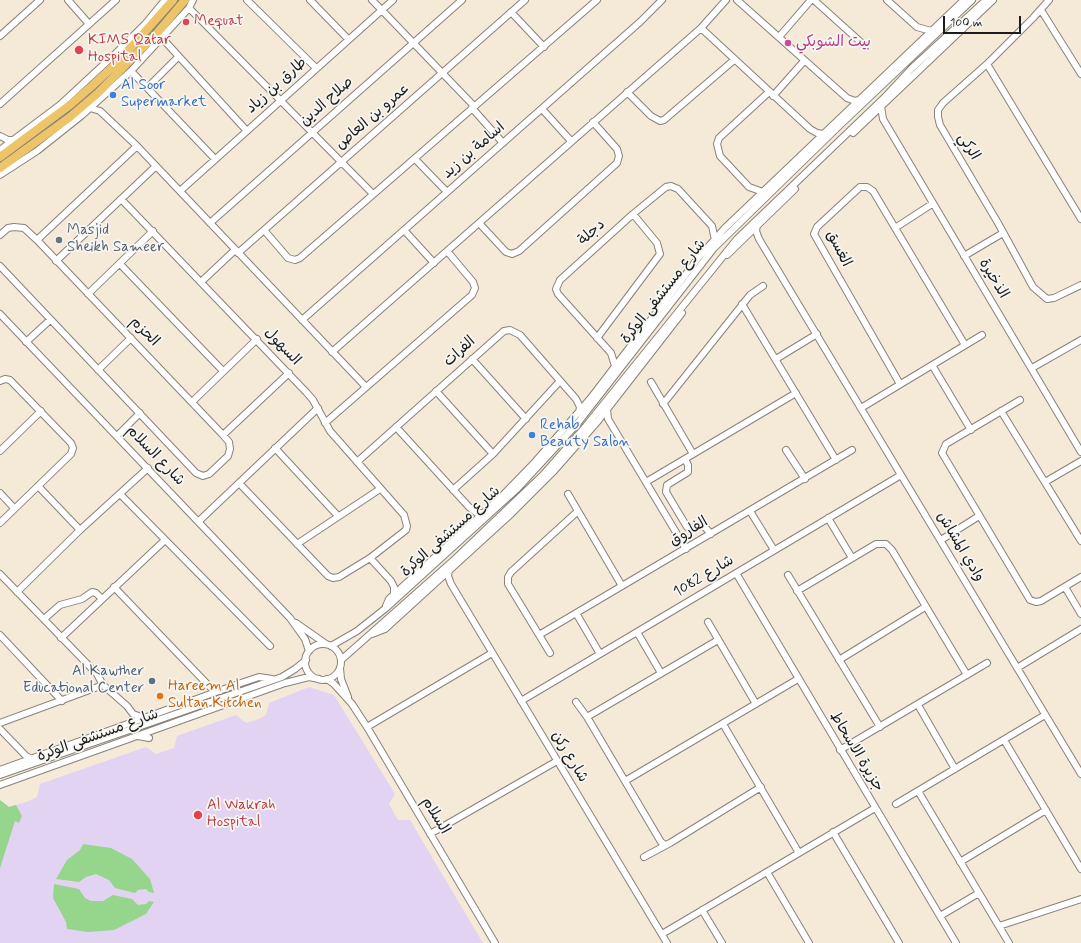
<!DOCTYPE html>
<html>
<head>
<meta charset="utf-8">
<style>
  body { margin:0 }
  #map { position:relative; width:1081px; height:943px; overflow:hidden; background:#f5e9d8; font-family:Mynerve,sans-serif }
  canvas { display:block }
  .scale { position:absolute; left:943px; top:16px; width:78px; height:18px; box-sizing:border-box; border:2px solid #1c1c1c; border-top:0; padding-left:5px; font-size:12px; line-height:14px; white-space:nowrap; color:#1c1c1c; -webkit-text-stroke:3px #f6f6f2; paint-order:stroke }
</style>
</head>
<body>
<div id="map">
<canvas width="1081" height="943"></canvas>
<div class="scale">100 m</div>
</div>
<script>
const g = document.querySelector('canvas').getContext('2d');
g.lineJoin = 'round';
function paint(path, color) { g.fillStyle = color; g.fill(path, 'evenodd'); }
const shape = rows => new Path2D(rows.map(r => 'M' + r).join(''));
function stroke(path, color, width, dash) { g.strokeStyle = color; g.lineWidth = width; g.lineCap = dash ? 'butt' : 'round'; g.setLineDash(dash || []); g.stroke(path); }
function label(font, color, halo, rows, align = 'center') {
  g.font = font + ' Mynerve,"Playpen Sans Arabic",sans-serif'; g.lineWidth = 3.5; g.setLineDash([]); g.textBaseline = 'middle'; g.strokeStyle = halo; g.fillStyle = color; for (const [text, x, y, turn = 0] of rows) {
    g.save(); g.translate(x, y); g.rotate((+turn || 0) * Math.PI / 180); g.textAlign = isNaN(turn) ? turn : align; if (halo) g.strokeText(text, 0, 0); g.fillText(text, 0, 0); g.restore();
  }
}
paint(shape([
  [309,687,334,695,395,794,389,804,398,820,410,820,483,943,0,943,0,800,9,807,26,802,37,797,40,784,146,747,156,754,174,748,177,736,236,715,246,723,259,719,266,715,269,703]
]), '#e3d3f2');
paint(shape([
  [0,800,9,807,16,805,22,816,19,823,15,821,0,868],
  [83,844,111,848,132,859,150,879,154,893,149,892,146,889,138,890,135,893,115,888,109,880,96,874,86,877,79,882,56,879,67,860,80,850],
  [54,884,79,889,85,898,91,901,103,901,113,895,132,899,138,905,146,904,149,901,154,902,146,914,114,930,88,932,67,929,66,922,53,898]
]), '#95d58c');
const minor = shape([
  [68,0,89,24],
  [247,0,316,68],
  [310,0,348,39],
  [372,0,474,106],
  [737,0,847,98,855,101,859,100],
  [814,0,865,46],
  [887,0,917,27,931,31],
  [1049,0,1033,18,987,64,943,103,938,110,938,117,940,125,998,223,1033,287,1047,299,1054,298,1081,285],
  [189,8,373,194],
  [1041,10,1081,74],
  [511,12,544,47],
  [701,28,810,129,817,133,824,134],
  [0,36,40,0],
  [779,37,811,0],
  [162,38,247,131],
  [987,64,1081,219],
  [131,71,215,159],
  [148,87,178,57],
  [627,92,651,116,660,121,664,120,734,60],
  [773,96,804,61],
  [0,104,116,0],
  [881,106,883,119,1081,452],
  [90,108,100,111,137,146,366,387],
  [472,108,503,143],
  [542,109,571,141],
  [853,133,993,0],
  [0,136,8,140,14,140],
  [0,150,60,105,114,55,146,23,165,0],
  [415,159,447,192],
  [0,175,37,151,81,116,131,71,189,8,193,0],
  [180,191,393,0],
  [763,192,749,187,720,156,717,144,719,138,769,92],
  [121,199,307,393,313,400,330,431,404,515,407,526,406,530,370,558,339,577,333,578,328,576,239,483],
  [210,223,462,0],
  [479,223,506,252,512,254,519,251,617,163,619,156,617,149,593,122],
  [757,225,756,231,759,239,1081,774],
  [895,228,932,204],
  [264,230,288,258,295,260,300,258,597,0],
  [404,230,434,263],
  [0,235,8,228,14,227,24,228,37,240,223,435,229,442,230,449,228,456,209,474,203,476,196,473,0,266],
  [37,240,137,146],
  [238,253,525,0],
  [727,255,795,189],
  [964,256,1003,233],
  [56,261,156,166],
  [120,264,223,371],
  [202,281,235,250],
  [88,294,153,231],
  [742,304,836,460],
  [0,314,290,618,305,639,309,651],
  [302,320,640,22,662,0],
  [597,338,660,254,657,243,633,214],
  [26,342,50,320],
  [332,352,701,28,726,0],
  [472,359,526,419],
  [776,359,817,334],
  [932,365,971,430],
  [615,366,611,353,558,294,556,289,560,280,633,214,666,187,671,186,678,189,712,226,715,240],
  [1032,368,1081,340],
  [98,370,131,338],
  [0,381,5,379,10,380,71,443,73,448,71,454,0,523],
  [651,382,693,454],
  [900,384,814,234,817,227,860,187,867,187,873,191,965,345],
  [436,391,493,454],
  [1020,400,946,444,942,453,1030,600,1036,602,1041,601,1081,577],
  [192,402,257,339],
  [663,404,750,295,763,286],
  [861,408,982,335],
  [607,409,608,419,686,549],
  [1001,411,1081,541],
  [325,423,472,295,475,288,473,282,447,251],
  [396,427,469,507,477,513,485,513],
  [223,435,289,373],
  [117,436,140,413],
  [275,448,338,516],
  [786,450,805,479],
  [0,451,41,411],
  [685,459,688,465,688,472,667,485,666,492,687,527,692,528,703,525,711,534],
  [357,462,504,331,510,330,520,335,576,399,580,407,579,413],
  [646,482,796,393],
  [1045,482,1081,461],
  [38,486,80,530],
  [453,490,493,454,560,381],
  [0,493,14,508],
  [120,494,270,646],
  [568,494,622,586],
  [750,511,774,550],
  [828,518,852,558],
  [199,521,318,408],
  [941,540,979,516],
  [297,544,380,489],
  [370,558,391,581,394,587,394,594],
  [449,570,448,576,451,584,667,943],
  [736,573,956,943],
  [0,574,97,674,103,685,127,706,133,714,144,718],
  [788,575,880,727],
  [114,587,210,687,220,691],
  [1065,587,1081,614],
  [797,591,876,544,886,544,892,550,967,675],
  [17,592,80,530,148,468],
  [386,606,389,599,501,497,535,462,590,399,699,257,725,228,964,0],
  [576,613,600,654],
  [44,619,60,605,82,599,92,592,96,593,102,599],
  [708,622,756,704],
  [296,623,326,644],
  [637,632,661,673],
  [372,634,385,629,511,514,553,472,598,421,682,313],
  [0,635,62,701],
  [539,635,852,450],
  [61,638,165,540],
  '305 662a18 18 0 1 1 36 0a18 18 0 1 1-36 0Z',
  [331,646,357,631,386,608,518,488,577,424,714,248,838,127,972,0],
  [550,653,508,584,508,577,511,572,578,511],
  [341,660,455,559,543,475,586,426,737,239,884,98,912,68,986,0],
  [839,660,925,607],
  [340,668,341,679,348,697],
  [1017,668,1081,629],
  [327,679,334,684,352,704,367,727,495,943],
  [521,701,901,475],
  [576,702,587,717,661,842,665,845],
  [918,705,955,769],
  [587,717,718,640],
  [0,723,103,685],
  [723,724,799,853],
  [367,727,492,653],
  [0,729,26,756,32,759],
  [138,736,149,738],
  [1004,740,1081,869],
  [840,750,987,663],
  [0,770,241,683,259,677,272,679],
  [0,775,282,677,295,669,306,660],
  [625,781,798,679],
  [0,785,285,683,309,677,319,679],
  [918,791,1009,943],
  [896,804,1045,715],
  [833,832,899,943],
  [430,834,557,761],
  [644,857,670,843,761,787],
  [960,862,1046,810],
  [767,872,809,943],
  [702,910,722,943],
  [940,916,979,893],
  [999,926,1081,899],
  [662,934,875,808]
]);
const major = shape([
  [0,157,70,105,92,86,120,60,173,0],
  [0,168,70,117,98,93,157,33,185,0]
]);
stroke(minor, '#88827a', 8);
stroke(major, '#88827a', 10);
stroke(minor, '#fff', 6);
stroke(major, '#eec469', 8);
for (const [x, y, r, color] of [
  [186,22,4,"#e0444e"],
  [788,43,4,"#d1479c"],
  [79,50,5,"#e0444e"],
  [113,95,4,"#3f7fe0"],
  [59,240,4,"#6b7280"],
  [532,435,4,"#3f7fe0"],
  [152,681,4,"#5c6f8a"],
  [160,696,4,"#e8710a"],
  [198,815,5,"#e0444e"]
]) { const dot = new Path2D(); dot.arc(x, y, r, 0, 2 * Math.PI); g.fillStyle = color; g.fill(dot); stroke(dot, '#f6f6f2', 1.5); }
label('15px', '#be3a42', '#f6f6f2', [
  ["Mequat",194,22],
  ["KIMS Qatar",88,41],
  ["Hospital",88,58],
  ["Al Wakrah",207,806],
  ["Hospital",207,823]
], 'left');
label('15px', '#b23c85', '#f6f6f2', [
  ["بيت الشوبكي",796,43]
], 'left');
label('15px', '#366cbe', '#f6f6f2', [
  ["Al Soor",121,86],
  ["Supermarket",121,103],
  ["Rehab",540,426],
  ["Beauty Salon",540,443]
], 'left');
label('15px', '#1c1c1c', '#f6f6f2', [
  ["طارق بن زياد",277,86,-42],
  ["صلاح الدين",327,102,-42],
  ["عمرو بن العاص",373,117,-41],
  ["الركي",968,147,59],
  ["اسامة بن زيد",474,151,-41],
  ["دجلة",592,233,-42],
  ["الغسق",838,249,63],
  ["الذخيرة",993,279,59],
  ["شارع مستشفى الوكرة",664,292,-52],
  ["الحزم",144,332,46],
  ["السهول",282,347,47],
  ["الفرات",460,352,-42],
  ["شارع السلام",155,456,46],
  ["شارع مستشفى الوكرة",451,532,-42],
  ["الفاروق",689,532,-31],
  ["وادي المشاش",960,547,59],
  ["شارع 1082",704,577,-31],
  ["شارع مستشفى الوكرة",98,736,-20],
  ["جزيرة الاسحاط",856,752,59],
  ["شارع ركن",569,757,59],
  ["السلام",435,816,59]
]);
label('15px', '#5b616d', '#f6f6f2', [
  ["Masjid",67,231],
  ["Sheikh Sameer",67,248]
], 'left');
label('15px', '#4e5e75', '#f6f6f2', [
  ["Al Kawther",144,672],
  ["Educational Center",144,689]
], 'right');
label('15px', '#c56008', '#f6f6f2', [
  ["Hareem Al",168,687],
  ["Sultan Kitchen",168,704]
], 'left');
</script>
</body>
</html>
